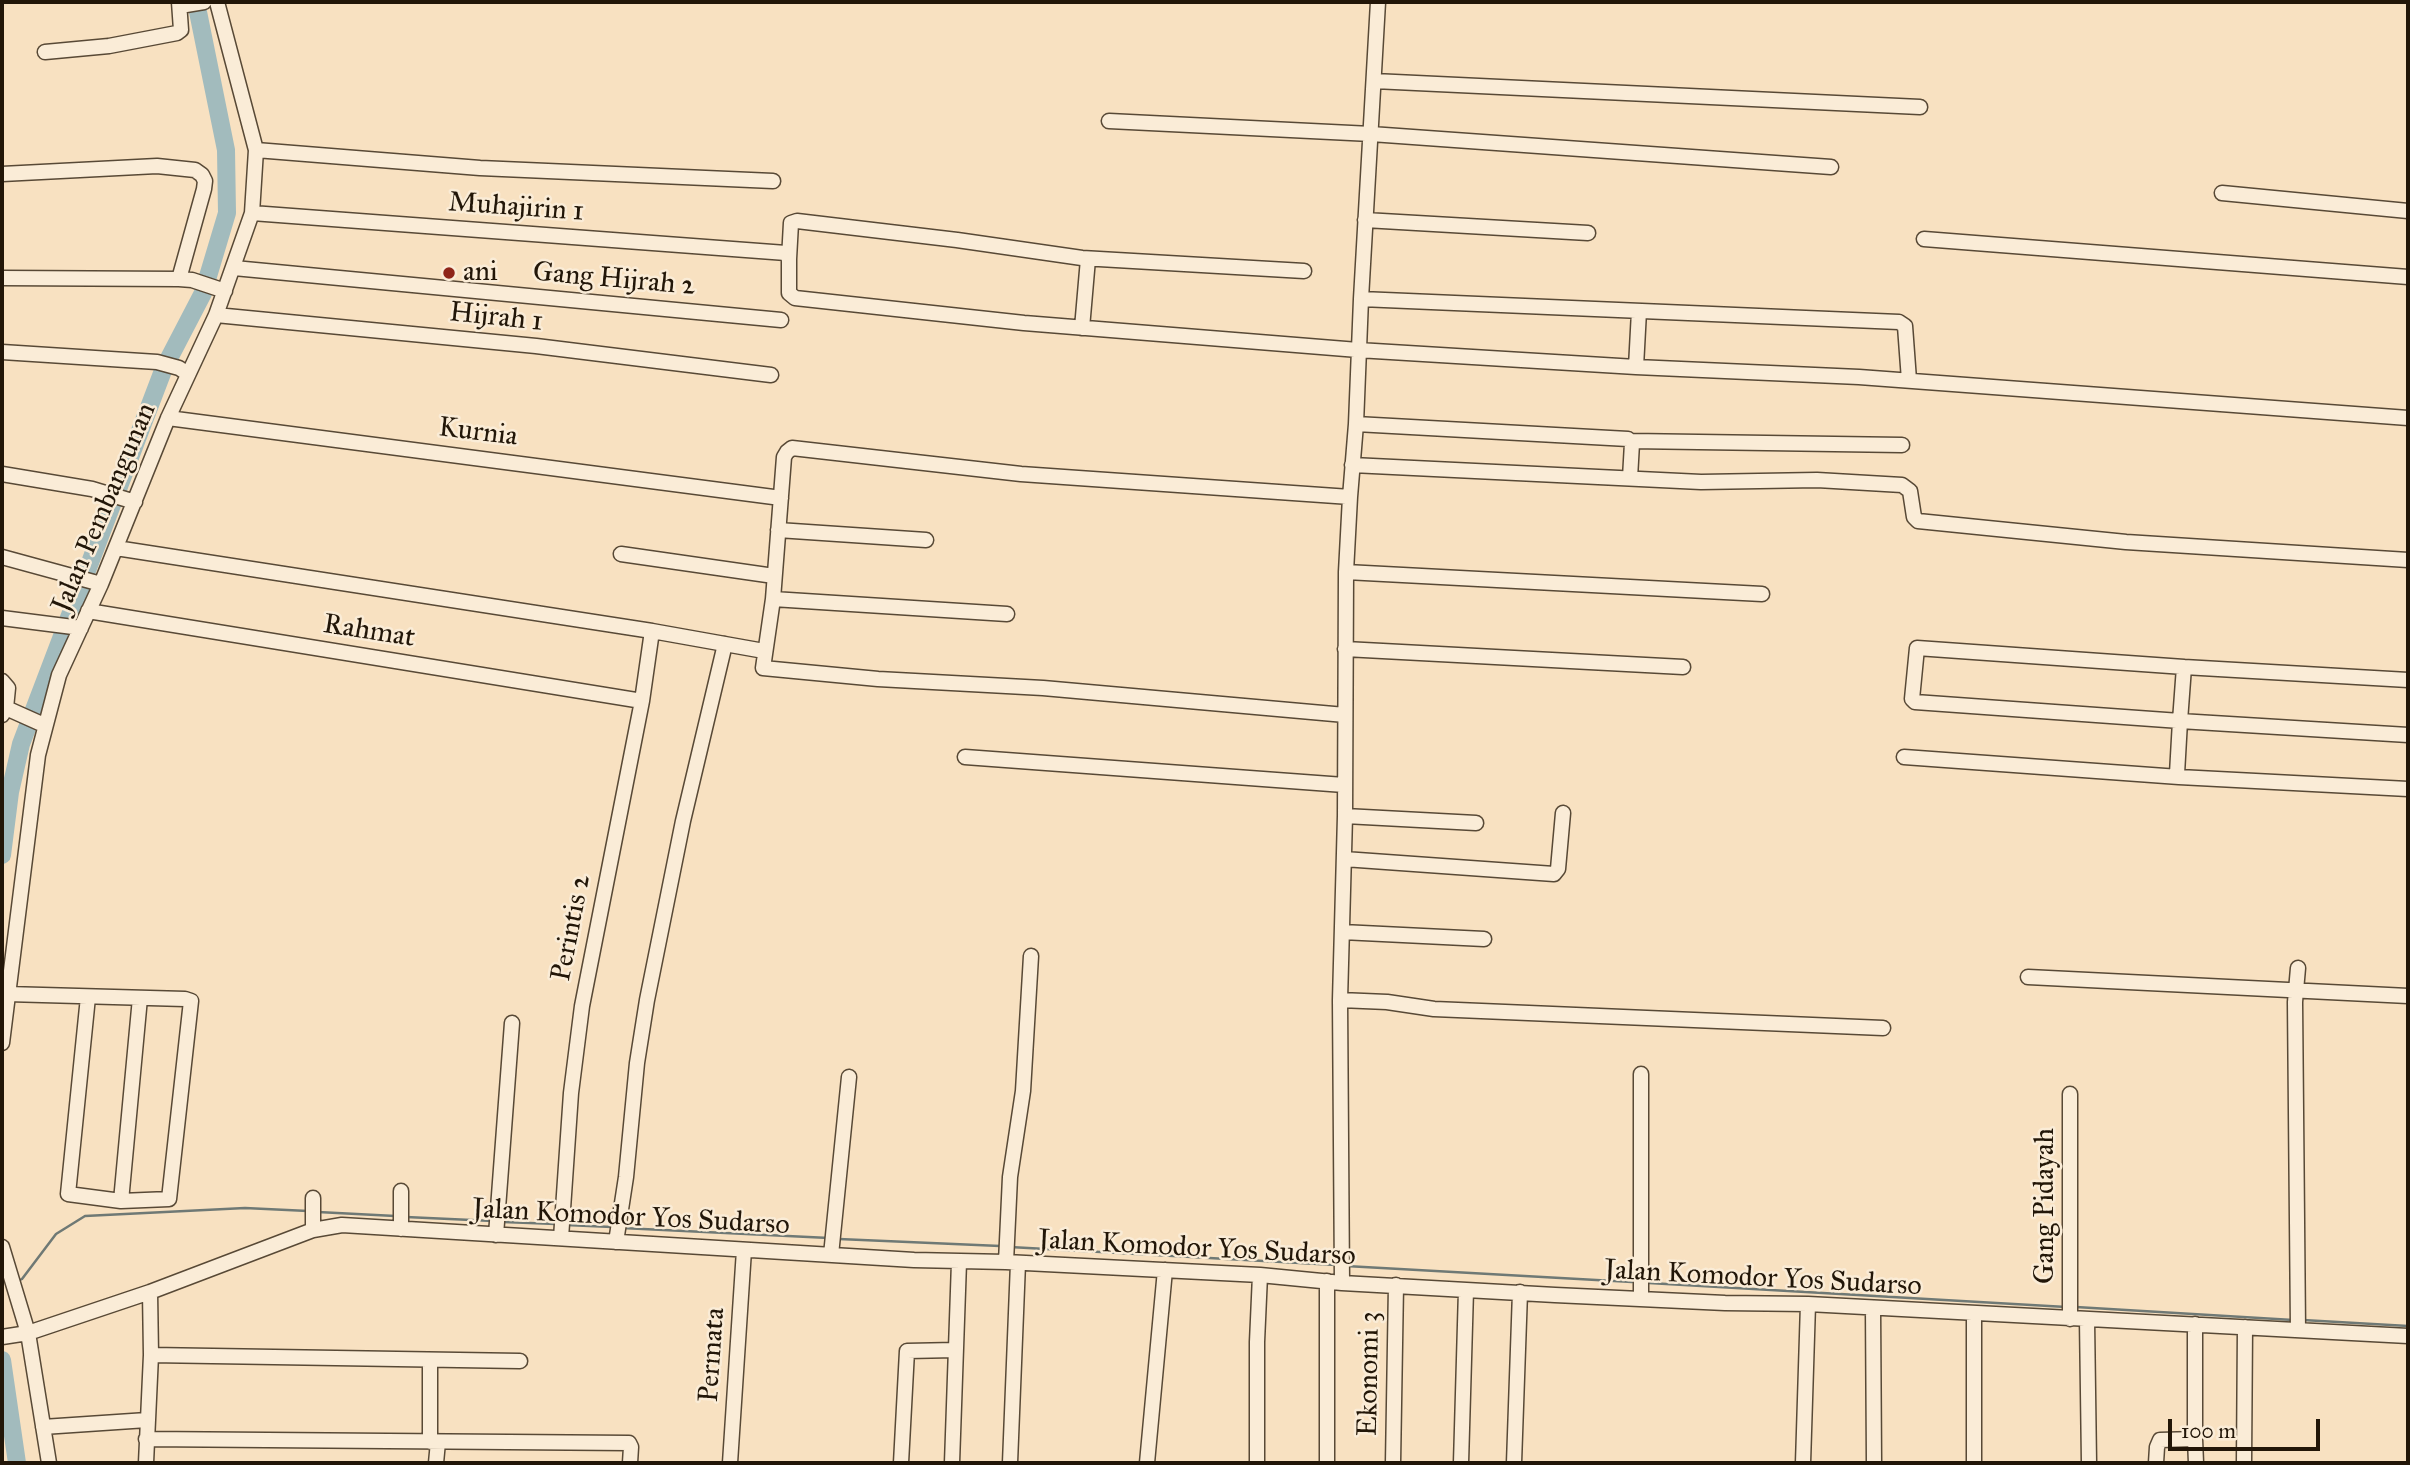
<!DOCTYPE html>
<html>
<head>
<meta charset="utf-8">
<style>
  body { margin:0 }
  #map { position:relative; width:2410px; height:1465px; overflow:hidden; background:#f8e1c1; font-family:"IM FELL Great Primer",serif }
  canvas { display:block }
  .frame { position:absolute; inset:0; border:4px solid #221608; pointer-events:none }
  .scale { position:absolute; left:2168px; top:1419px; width:152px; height:32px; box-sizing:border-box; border:4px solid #221608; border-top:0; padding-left:9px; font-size:21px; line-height:24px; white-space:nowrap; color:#221608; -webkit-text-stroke:5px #faecd7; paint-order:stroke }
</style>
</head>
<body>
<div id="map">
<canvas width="2410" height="1465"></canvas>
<div class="frame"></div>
<div class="scale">100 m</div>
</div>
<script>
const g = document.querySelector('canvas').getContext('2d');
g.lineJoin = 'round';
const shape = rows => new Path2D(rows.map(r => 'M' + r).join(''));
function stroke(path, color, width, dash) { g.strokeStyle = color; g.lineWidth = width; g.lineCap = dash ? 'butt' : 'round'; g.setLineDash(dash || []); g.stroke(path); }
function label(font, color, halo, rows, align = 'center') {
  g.font = font + ' "IM FELL Great Primer",serif'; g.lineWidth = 5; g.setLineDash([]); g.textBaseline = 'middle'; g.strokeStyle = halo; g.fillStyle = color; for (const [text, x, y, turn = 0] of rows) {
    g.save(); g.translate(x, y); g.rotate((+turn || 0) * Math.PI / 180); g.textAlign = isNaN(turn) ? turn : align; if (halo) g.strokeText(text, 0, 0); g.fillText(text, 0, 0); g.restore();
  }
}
stroke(shape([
  [318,1212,395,1216],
  [406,1217,493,1221],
  [503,1222,556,1224],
  [566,1225,612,1227],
  [622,1228,829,1238],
  [839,1239,1000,1246],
  [1010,1247,1336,1265],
  [1346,1266,1632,1282],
  [18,1281,22,1279,56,1234,85,1216,245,1208,308,1211],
  [1649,1283,2066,1307],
  [2076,1307,2293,1320],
  [2303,1320,2408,1326]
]), '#6f7975', 2.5);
stroke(shape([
  [2,855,10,792,21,744,164,368,203,293,227,213,226,150,196,2],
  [2,1360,17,1463]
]), '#a2bbbd', 18);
const minor = shape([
  [180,6,204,2],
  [45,52,109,46,177,33,181,30,179,2],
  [1374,81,1920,107],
  [1109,121,1371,134,1831,167],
  [256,150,480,168,773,181],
  [2,174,157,166,195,170,202,175,205,181,204,189,179,279],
  [2222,193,2408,211],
  [252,213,786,253,789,259,789,293,795,298,1024,323,1358,350,1636,367,1859,377,2408,418],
  [1365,220,1588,233],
  [1924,239,2408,277],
  [789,259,791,223,797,221,957,240,1082,258,1304,271],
  [234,268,781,320],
  [2,278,179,279,192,280,225,291],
  [1361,299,1899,322,1905,326,1909,380],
  [216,315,536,346,771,375],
  [1082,328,1088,259],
  [2,352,157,362,179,368,188,374],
  [1636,367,1639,311],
  [168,418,781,498],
  [1356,424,1628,439,1632,443,1630,478],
  [1631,441,1902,445],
  [1352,465,1701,482,1817,480,1902,485,1910,491,1914,517,1918,521,2126,542,2408,560],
  [2,474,92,489,135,502],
  [778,530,926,540],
  [116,548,652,631,764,651],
  [621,554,774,576],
  [2,557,101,584],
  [1346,572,1762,594],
  [773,599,1007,614],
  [88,611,642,701],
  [2,618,81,628],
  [1345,649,1683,667],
  [2184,667,2408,680],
  [2,681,8,688,6,708,2,715],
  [6,708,44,725],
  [1345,715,1043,688,878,679,763,668,773,599,784,457,787,452,792,448,1021,474,1350,497],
  [2408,735,2180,721,1915,702,1912,699,1917,648,2184,667,2180,721,2177,774,2179,777,2408,789],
  [965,757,1344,785],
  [1904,757,2179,777],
  [1345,816,1476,823],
  [1344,859,1554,874,1558,869,1563,813],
  [1342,932,1484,939],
  [2298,968,2295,1002,2298,1330],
  [2028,977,2408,996],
  [7,994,185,999,191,1001,169,1199,121,1201,68,1194,88,997],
  [1340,1000,1387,1002,1434,1009,1883,1028],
  [2,1043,38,755,59,675,101,584,168,418,216,315,252,213,256,150,217,2],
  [401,1191,401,1229],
  [313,1198,313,1230],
  [121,1201,140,998],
  [496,1235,512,1023],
  [561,1238,571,1093,582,1006,642,701,652,631],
  [616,1242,626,1177,637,1063,647,1000,683,821,725,644],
  [2,1247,28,1333,49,1463],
  [831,1255,849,1077],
  [1006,1262,1010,1177,1023,1091,1031,956],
  [1342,1283,1340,1000,1345,816,1346,572,1350,497,1356,424,1361,299,1378,2],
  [1641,1298,1641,1074],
  [1873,1308,1874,1463],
  [1974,1314,1974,1463],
  [2070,1319,2070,1094],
  [2087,1320,2089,1463],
  [2,1337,28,1333,150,1292,313,1230,342,1225,914,1260,1006,1262,1260,1275,1342,1283,1555,1295,1725,1303,1808,1304,2408,1336],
  [151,1355,520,1361],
  [430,1360,430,1442],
  [43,1427,147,1420],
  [146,1439,629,1443,631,1447,630,1463],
  [2195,1439,2196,1463],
  [146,1463,151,1355,150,1292],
  [436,1463,438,1442],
  [730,1463,744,1250],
  [901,1463,907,1351,955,1350],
  [952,1463,959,1262],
  [1010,1463,1018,1263],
  [1147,1463,1165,1270],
  [1257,1463,1257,1342,1260,1275],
  [1327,1463,1327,1281],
  [1393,1463,1396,1285],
  [1461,1463,1466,1290],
  [1514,1463,1520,1292],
  [1803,1463,1808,1304],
  [2156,1463,2157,1447,2160,1440,2195,1439,2195,1324],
  [2244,1463,2245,1327]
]);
stroke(minor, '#584936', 17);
stroke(minor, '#faecd7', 14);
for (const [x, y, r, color] of [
  [449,273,7,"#8f2418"]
]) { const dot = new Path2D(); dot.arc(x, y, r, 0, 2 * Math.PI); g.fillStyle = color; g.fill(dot); stroke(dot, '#faecd7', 2.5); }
label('28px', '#221608', '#faecd7', [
  ["Muhajirin 1",516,208,4],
  ["Gang Hijrah 2",614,280,5],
  ["Hijrah 1",496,318,6],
  ["Kurnia",478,433,7],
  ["Jalan Pembangunan",105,508,-67],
  ["Rahmat",369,632,9],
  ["Perintis 2",572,928,-79],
  ["Gang Pidayah",2046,1206,-90],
  ["Jalan Komodor Yos Sudarso",631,1218,3],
  ["Jalan Komodor Yos Sudarso",1197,1249,3],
  ["Jalan Komodor Yos Sudarso",1763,1279,3],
  ["Permata",713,1355,-86],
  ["Ekonomi 3",1370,1374,-89]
]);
label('28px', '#221608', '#faecd7', [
  ["ani",463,273]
], 'left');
</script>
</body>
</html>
